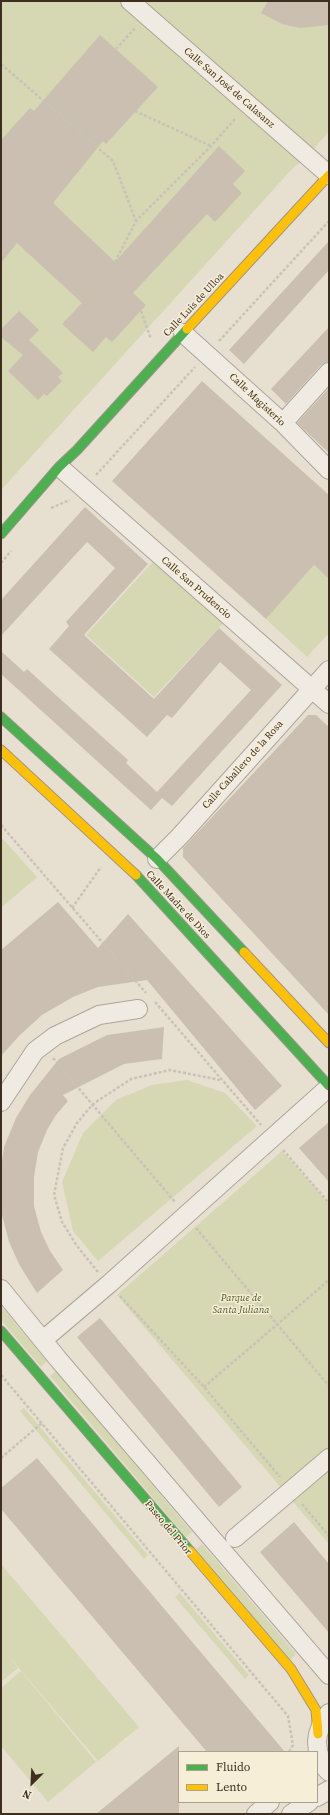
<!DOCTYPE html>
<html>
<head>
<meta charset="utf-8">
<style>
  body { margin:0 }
  #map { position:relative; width:330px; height:1815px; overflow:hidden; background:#e7e0d1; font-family:"Source Serif 4",serif }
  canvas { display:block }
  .frame { position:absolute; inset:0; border:2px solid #3d2e20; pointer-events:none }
  .legend { position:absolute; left:178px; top:1751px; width:140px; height:52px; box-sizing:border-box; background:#f7eed8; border:1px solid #ada18e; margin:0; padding:5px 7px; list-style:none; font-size:12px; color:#3d2e20 }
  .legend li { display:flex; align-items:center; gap:8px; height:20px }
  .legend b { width:20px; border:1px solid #ada18e }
  .north { position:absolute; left:12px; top:1763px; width:40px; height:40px; -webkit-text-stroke:3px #f7eed8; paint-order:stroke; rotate:204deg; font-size:11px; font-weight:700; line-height:16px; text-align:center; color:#3d2e20 }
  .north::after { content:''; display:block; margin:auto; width:14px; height:18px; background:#3d2e20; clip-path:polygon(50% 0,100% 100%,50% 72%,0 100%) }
</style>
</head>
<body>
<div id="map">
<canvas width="330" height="1815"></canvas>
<div class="frame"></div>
<ul class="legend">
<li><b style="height:5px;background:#4caf50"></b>Fluido</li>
<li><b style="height:5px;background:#ffc107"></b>Lento</li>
</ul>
<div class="north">N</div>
</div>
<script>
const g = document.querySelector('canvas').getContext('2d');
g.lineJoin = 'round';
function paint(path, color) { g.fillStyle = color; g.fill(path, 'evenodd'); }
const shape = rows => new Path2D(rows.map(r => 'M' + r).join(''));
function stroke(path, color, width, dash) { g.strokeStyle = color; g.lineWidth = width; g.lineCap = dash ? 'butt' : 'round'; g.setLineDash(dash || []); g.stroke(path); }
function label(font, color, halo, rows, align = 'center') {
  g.font = font + ' "Source Serif 4",serif'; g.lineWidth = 3; g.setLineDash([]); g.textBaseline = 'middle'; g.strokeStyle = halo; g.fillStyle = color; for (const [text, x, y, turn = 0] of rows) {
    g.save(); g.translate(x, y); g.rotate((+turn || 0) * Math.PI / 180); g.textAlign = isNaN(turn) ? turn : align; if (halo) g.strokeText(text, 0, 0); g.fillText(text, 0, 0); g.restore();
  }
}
paint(shape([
  [1,1,329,1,329,131,308,156,292,169,1,490],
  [159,555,229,617,154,697,86,635],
  [314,565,329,579,329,633,307,657,266,619],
  [1,837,37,877,1,908],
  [187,1080,225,1093,257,1126,98,1261,73,1231,62,1182,83,1133,116,1100,152,1085],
  [282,1151,329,1204,329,1544,117,1295],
  [1,1306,47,1361,41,1367,1,1320],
  [56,1371,192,1532,186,1537,50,1376],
  [24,1408,148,1555,144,1559,20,1411],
  [202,1544,296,1654,290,1660,196,1549],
  [1,1564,139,1727,98,1761,7,1654,18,1668,1,1682],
  [180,1593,249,1675,245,1679,175,1597],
  [21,1671,96,1762,48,1802,1,1746,1,1688]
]), '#d6d7b3');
paint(shape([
  [268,1,329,1,329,25,300,28,282,24,261,13],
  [100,35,158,87,106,144,103,141,53,203,115,262,219,146,245,171,233,184,242,193,215,222,207,214,133,293,146,305,112,342,106,337,93,352,62,324,82,303,17,243,1,263,1,140,30,108,34,111],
  [329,241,329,270,244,364,229,350],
  [19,311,39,330,29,340,63,373,58,377,62,381,47,396,44,394,38,400,8,371,23,355,1,337,1,329],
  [329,327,329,362,321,365,286,404,271,389],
  [202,381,329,495,329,579,314,565,266,619,112,481],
  [329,388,329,453,297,423],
  [85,507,148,564,84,635,154,699,219,628,282,685,172,806,162,798,151,810,1,674,1,651,24,672,27,669,128,760,126,763,157,792,251,690,220,662,172,718,167,715,147,737,49,649,69,626,66,622,115,568,87,542,1,636,1,600],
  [308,715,316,715,329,727,329,1015,183,857,183,848],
  [58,902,98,948,128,914,282,1086,255,1110,147,980,98,987,73,997,42,1015,20,1035,1,1056,1,950],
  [164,1027,162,1059,124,1064,63,1095,68,1101,56,1115,47,1130,38,1152,34,1177,34,1206,41,1232,50,1251,63,1270,37,1293,20,1266,9,1242,1,1211,1,1169,4,1147,16,1118,30,1095,59,1059,107,1035],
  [329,1122,329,1182,299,1148],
  [100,1318,242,1487,219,1507,77,1337],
  [37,1458,285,1752,207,1752,1,1509,1,1488],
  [294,1522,329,1564,329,1633,260,1552],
  [179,1746,179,1814,96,1814]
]), '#cbbfb2');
const street = shape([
  [130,1,329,175],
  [183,333,283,423,329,470],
  [283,423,329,372],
  [64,471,329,704],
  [157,859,180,836,329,670],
  [1,1102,35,1051,55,1036,99,1015,138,1009],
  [1,1289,58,1359,329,1675],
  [43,1340,109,1284,329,1087],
  [235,1538,329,1458],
  [329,1713,323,1720,318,1734,317,1742,318,1751,322,1764,329,1772],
  [317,1797,329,1790],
  [256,1814,270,1802],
  [291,1814,309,1802]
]);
const fast = shape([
  [1,534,59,467,77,450,187,329],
  [1,717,157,859,244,952],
  [136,875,329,1086],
  [1,1331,190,1551]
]);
const slow = shape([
  [187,329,329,175],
  [1,750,136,875],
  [244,952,329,1043],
  [190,1551,291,1669,316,1710,318,1734]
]);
stroke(street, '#ada599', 20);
stroke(fast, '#9c958a', 11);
stroke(slow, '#9c958a', 11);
stroke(shape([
  [116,49,136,27],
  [1,64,113,161,136,221],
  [135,111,211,146],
  [115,262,136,221,211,146,236,118],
  [141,311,151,339],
  [219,341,329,221],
  [96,475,195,367],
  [51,508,70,500],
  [1,563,11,551],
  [1,825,146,993],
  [72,908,101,867],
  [155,1002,261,1125],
  [53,1058,175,1202],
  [283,1150,329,1203],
  [196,1228,329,1386],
  [98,1272,77,1246,62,1222,54,1195,63,1148,77,1123,93,1104,131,1079,170,1070,220,1080],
  [120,1296,204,1387,280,1477],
  [1,1375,288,1716,293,1745,289,1752],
  [204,1387,329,1280],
  [1,1458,42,1423],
  [302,1504,329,1536]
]), '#c8c2b9', 2.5, [3, 2]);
stroke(street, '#efebe3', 18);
stroke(fast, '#4caf50', 9);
stroke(slow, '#ffc107', 9);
stroke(shape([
  [50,125,65,107]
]), '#c8c2b9', 2.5, [3, 2]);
label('10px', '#3d2e20', '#f7eed8', [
  ["Calle San José de Calasanz",229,88,41],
  ["Calle Luis de Ulloa",194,305,-47],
  ["Calle Magisterio",257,400,43],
  ["Calle San Prudencio",196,588,41],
  ["Calle Caballero de la Rosa",243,765,-48],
  ["Calle Madre de Dios",178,905,47],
  ["Paseo del Prior",168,1528,50]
]);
label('italic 10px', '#4d5a26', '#f7eed8', [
  ["Parque de",241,1298],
  ["Santa Juliana",241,1310]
]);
</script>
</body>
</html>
